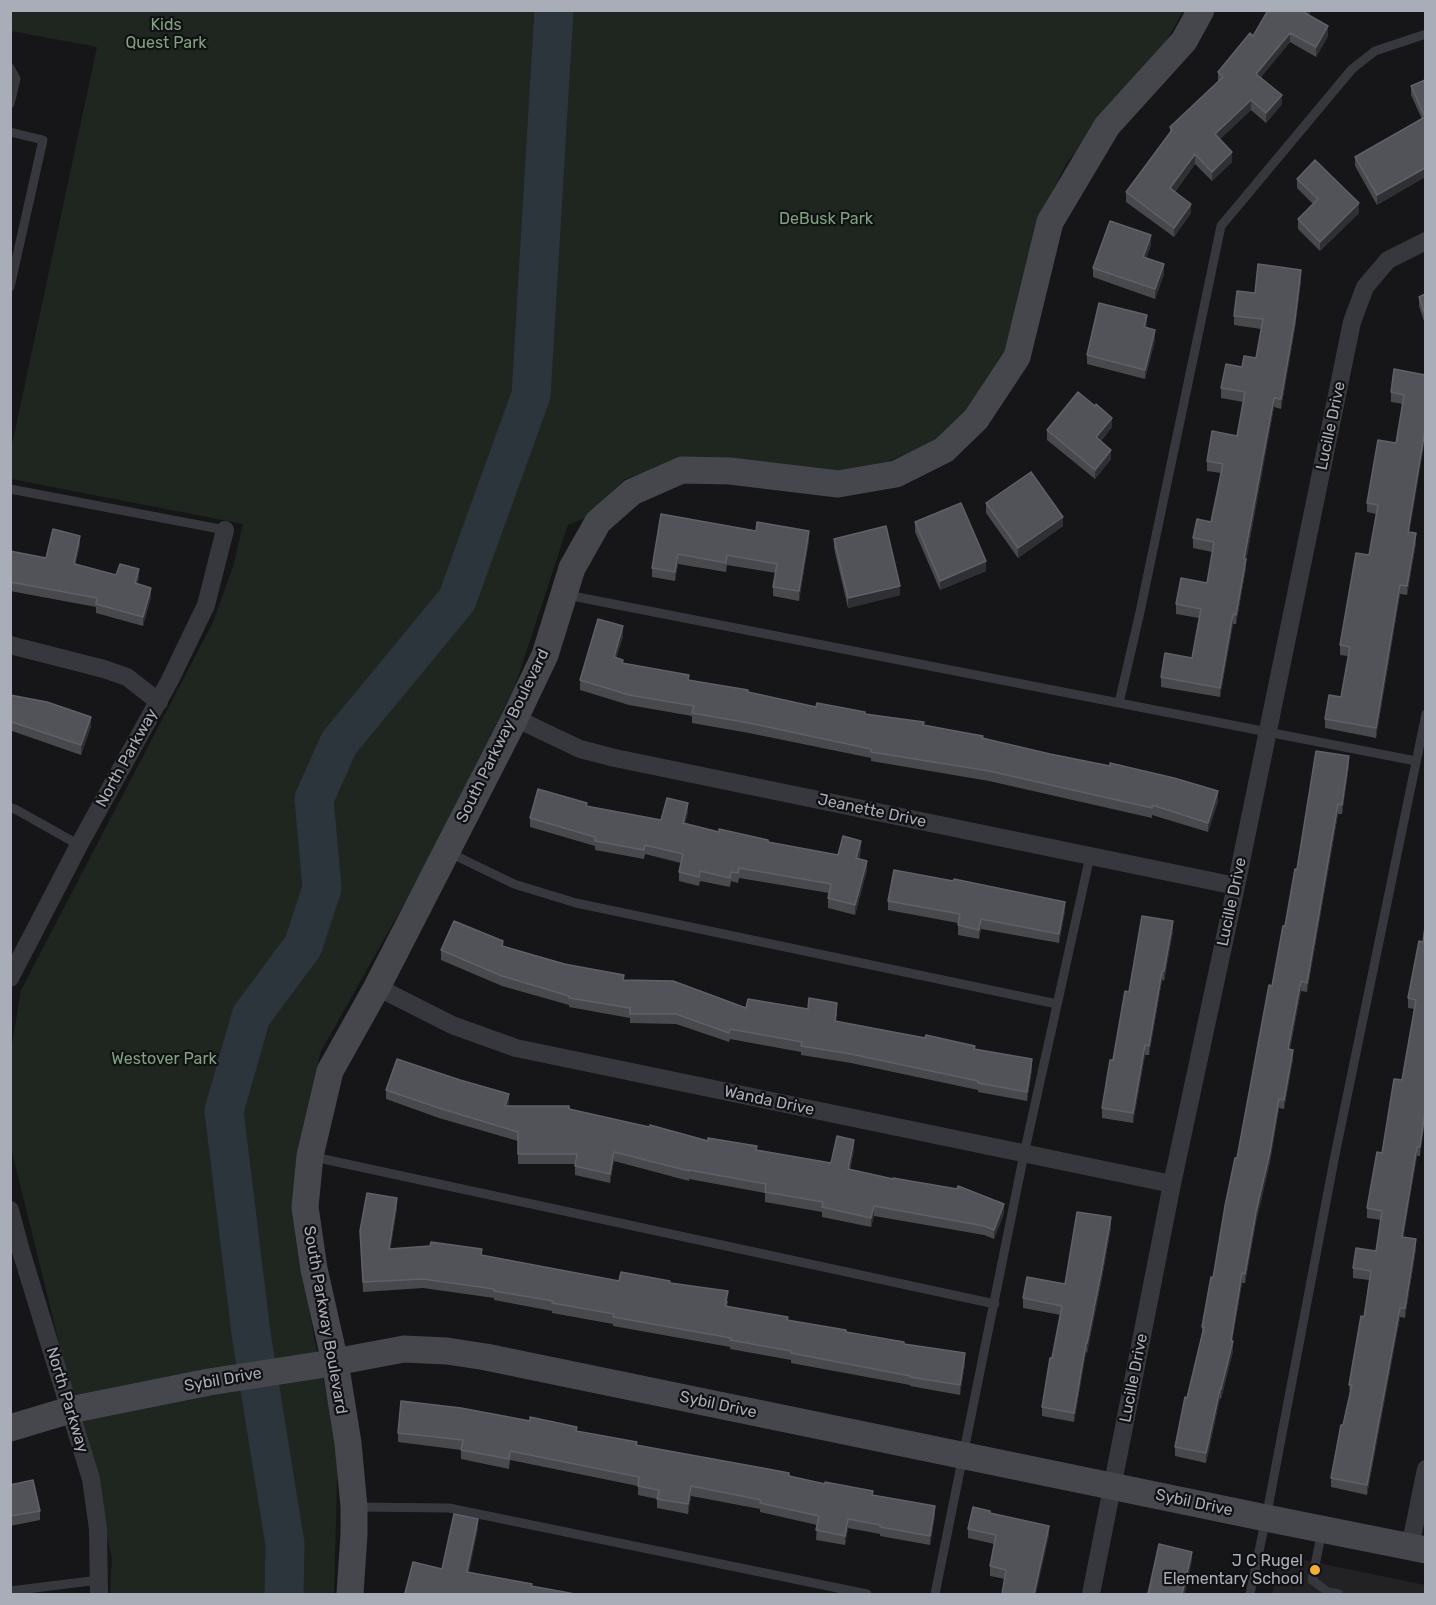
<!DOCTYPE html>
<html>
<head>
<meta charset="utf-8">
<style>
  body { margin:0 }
  #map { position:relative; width:1436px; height:1605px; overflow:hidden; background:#161618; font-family:Rubik,sans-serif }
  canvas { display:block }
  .frame { position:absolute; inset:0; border:12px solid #a8adb8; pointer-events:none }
</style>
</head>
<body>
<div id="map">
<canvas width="1436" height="1605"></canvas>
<div class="frame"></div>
</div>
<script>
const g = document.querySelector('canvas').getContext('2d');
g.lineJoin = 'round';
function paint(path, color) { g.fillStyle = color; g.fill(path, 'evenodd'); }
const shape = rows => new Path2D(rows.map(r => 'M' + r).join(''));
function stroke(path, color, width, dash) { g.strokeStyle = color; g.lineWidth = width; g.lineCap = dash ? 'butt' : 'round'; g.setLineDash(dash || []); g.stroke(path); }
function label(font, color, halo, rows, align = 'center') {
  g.font = font + ' Rubik,sans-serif'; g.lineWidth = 4.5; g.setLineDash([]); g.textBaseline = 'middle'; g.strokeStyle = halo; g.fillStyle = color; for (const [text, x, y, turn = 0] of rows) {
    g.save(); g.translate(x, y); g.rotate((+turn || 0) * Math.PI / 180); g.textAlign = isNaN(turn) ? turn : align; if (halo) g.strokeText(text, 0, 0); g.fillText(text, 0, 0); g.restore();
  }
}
paint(shape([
  [1280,1555,1425,1585,1425,1594,1272,1594]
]), '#222225');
paint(shape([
  [10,11,1183,11,1165,44,1131,83,1066,164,1046,205,1008,348,986,391,936,441,863,472,666,465,625,479,585,518,568,525,514,689,423,870,320,1053,293,1206,314,1338,338,1447,334,1594,110,1594,112,1558,11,1148,11,1050,21,990,213,622,233,567,243,524,11,479,11,449,97,47,11,31]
]), '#1e261f');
stroke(shape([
  [284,1594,285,1544,251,1333,224,1111,251,1016,303,946,322,888,314,799,339,743,457,600,531,395,554,10]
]), '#2c353c', 39);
stroke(shape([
  [10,68,16,79,10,104],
  [10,132,43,140,10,287],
  [10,489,225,530],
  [567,595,1119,703],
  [1416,761,1119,703,1140,612,1221,226,1352,69,1375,51,1426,34],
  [10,808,15,809,79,845],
  [450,853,514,884,576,903,1057,1004],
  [314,1157,995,1304],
  [356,1507,449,1508,867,1594],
  [1322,1531,1312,1580,1328,1592,1339,1594],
  [10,1591,99,1580],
  [935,1594,1024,1154,1090,856],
  [1250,1594,1266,1518,1335,1155,1426,714]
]), '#37383d', 9);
stroke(shape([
  [10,645,104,669,127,677,159,702],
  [515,718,580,749,615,758,1236,886],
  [10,978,79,845,170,680,206,605,225,530],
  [377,987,452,1025,516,1048,1172,1184],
  [10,1210,21,1251,91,1479,98,1529,99,1594],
  [1410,1547,1426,1469],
  [1091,1594,1172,1184,1236,886,1352,322,1365,287,1388,260,1426,241]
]), '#37383d', 18);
stroke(shape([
  [10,1428,70,1410,209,1382,319,1365,404,1349,447,1351,486,1357,1266,1518,1426,1550],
  [350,1594,354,1534,354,1507,348,1443,335,1362,314,1269,305,1207,310,1156,330,1071,377,987,515,718,545,655,572,568,598,522,632,492,682,470,730,471,838,484,896,474,944,450,976,419,1017,357,1050,222,1107,126,1184,41,1201,10]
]), '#45474d', 27);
paint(shape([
  [1268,10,1311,10,1309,15,1328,36,1316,57,1290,42,1261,77,1282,104,1266,123,1251,110,1220,139,1232,162,1212,181,1195,164,1175,192,1191,213,1174,237,1126,202,1126,192,1170,133,1170,127,1218,82,1218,72,1253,36],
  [1425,80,1425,177,1377,205,1355,166,1355,157,1422,119,1411,95,1411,86],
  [1297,179,1359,213,1320,251,1298,229,1298,219,1313,204,1297,188],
  [1151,245,1146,258,1164,274,1155,299,1093,277,1093,268],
  [1301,280,1295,328,1281,409,1274,407,1246,561,1246,568,1236,624,1233,624,1220,697,1161,687,1161,677,1192,658,1199,618,1176,614,1176,604,1207,583,1212,552,1193,548,1193,538,1211,522,1221,473,1207,471,1207,461,1237,436,1243,402,1221,398,1221,388,1242,367,1256,358,1261,329,1234,325,1234,316,1255,293],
  [1425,294,1425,324,1419,306,1419,297],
  [1147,325,1146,328,1155,340,1145,379,1087,364,1087,355],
  [1425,375,1409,532,1416,543,1407,595,1400,594,1376,738,1325,728,1325,719,1341,697,1348,656,1340,655,1340,645,1369,555,1376,514,1367,512,1367,503,1396,443,1403,404,1391,402,1391,392],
  [1095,406,1112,427,1101,441,1111,459,1095,479,1047,440,1047,430],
  [986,503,1063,526,1018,558,986,513],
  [661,514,809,540,799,601,773,596,773,587,776,573,727,565,726,572,678,564,675,581,652,577,652,568],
  [915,522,986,571,940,590,915,532],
  [834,539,900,595,848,608,834,548],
  [80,545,75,564,116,575,139,578,137,584,151,597,143,626,96,613,96,607,10,591,10,551,46,558],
  [623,636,616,658,623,663,689,680,816,707,865,714,924,725,983,738,1218,801,1208,832,1152,815,1152,818,989,781,871,761,871,758,749,733,692,723,692,716,629,705,580,690,580,680],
  [10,695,91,726,81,755,12,731,10,738],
  [1349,765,1342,814,1338,814,1307,992,1301,991,1290,1049,1293,1059,1284,1109,1279,1108,1270,1162,1256,1222,1245,1283,1242,1283,1232,1341,1233,1351,1221,1399,1220,1398,1206,1463,1175,1456,1175,1447,1202,1334,1202,1327,1213,1278,1272,986,1297,869],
  [587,806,661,820,688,812,685,823,719,832,768,842,838,855,861,850,859,859,867,870,855,915,828,908,828,898,829,893,739,878,738,883,731,881,730,887,700,881,699,886,679,881,679,872,681,863,645,854,644,859,595,850,595,846,530,827,530,818],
  [888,901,1065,911,1059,943,981,929,979,939,958,935,958,923,888,910],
  [1173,931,1164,981,1162,980,1149,1055,1145,1055,1133,1123,1102,1118,1102,1108,1113,1060],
  [1423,942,1420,1156,1417,1156,1403,1237,1416,1249,1405,1318,1400,1317,1367,1495,1331,1487,1331,1478,1343,1425,1350,1395,1349,1385,1364,1317,1369,1280,1353,1278,1353,1268,1376,1251,1381,1220,1367,1218,1367,1208,1402,1080,1415,1009,1408,1008,1408,998],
  [503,946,624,980,746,1008,808,1009,837,1013,836,1021,975,1049,1032,1069,1027,1101,978,1092,978,1090,851,1063,801,1055,801,1052,730,1039,729,1042,676,1024,630,1023,630,1018,569,1007,569,1005,502,986,441,960,441,950],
  [386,1090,509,1104,508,1106,569,1109,708,1141,831,1163,854,1149,850,1170,1004,1213,994,1239,984,1235,874,1216,871,1227,822,1217,822,1212,765,1202,765,1193,689,1179,689,1181,614,1161,610,1183,575,1175,575,1164,518,1164,518,1141,439,1118,386,1099],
  [397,1208,390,1249,482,1255,619,1281,670,1283,728,1301,727,1306,788,1320,904,1344,965,1363,960,1395,910,1386,910,1385,791,1363,791,1360,730,1349,730,1347,613,1326,613,1324,552,1313,552,1311,494,1300,494,1298,423,1288,363,1292,360,1231],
  [1111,1227,1102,1278,1087,1353,1086,1352,1074,1422,1042,1416,1042,1407,1061,1315,1023,1308,1023,1298,1065,1284],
  [530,1421,577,1431,637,1445,789,1476,873,1495,935,1515,930,1545,880,1536,880,1534,848,1528,845,1545,816,1540,817,1525,760,1512,760,1509,691,1496,688,1514,657,1508,657,1499,638,1495,638,1486,510,1460,509,1469,461,1459,461,1450,398,1442,398,1433],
  [10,1485,40,1511,40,1520,10,1526],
  [990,1513,1049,1536,1005,1579,990,1576,990,1566,994,1544,968,1538,968,1529]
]), '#47494d');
paint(shape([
  [1306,10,1311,10,1305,22,1305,13],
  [1328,26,1328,36,1316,57,1316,47],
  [1290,33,1290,42,1256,83,1256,74],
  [1282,95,1282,104,1266,123,1266,113],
  [1251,100,1251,110,1215,144,1215,134],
  [1232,152,1232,162,1212,181,1212,172],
  [1195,154,1195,164,1170,198,1170,188],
  [1425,168,1425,177,1377,205,1377,195],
  [1359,203,1359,213,1320,251,1320,242],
  [1191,204,1191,213,1174,237,1174,228],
  [1151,235,1151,245,1143,266,1143,257],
  [1164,264,1164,274,1155,299,1155,289],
  [1301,270,1301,280,1295,328,1281,409,1281,399],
  [1147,315,1147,325,1144,337,1144,327],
  [1155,330,1155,340,1145,379,1145,370],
  [1274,398,1274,407,1246,561,1246,568,1236,624,1236,615,1244,559],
  [1112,418,1112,427,1096,447,1096,437],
  [1425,430,1425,440,1408,541,1408,532],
  [1111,450,1111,459,1095,479,1095,470],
  [1063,517,1063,526,1018,558,1018,548],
  [809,531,809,540,799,601,799,591],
  [1416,533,1416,543,1407,595,1407,586],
  [80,536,80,545,74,572,74,563],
  [678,554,678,564,675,581,675,572],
  [986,561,986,571,940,590,940,581],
  [139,569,139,578,135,592,135,583],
  [1400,585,1400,594,1376,738,1376,728],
  [900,586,900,595,848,608,848,598],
  [151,588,151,597,143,626,143,617],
  [1233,614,1233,624,1220,697,1220,688],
  [623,626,623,636,614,667,614,657],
  [91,717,91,726,81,755,81,745],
  [1349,756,1349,765,1342,814,1342,805],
  [1218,791,1218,801,1208,832,1208,823],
  [688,803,688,812,683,832,683,823],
  [1338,804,1338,814,1307,992,1307,983],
  [861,841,861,850,856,867,856,858],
  [867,861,867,870,855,915,855,905],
  [1065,902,1065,911,1059,943,1059,934],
  [981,919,981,929,979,939,979,930],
  [1173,921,1173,931,1164,981,1164,971],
  [1162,971,1162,980,1149,1055,1149,1046],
  [1301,981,1301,991,1288,1058,1288,1049],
  [1145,1045,1145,1055,1133,1123,1133,1113],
  [1293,1050,1293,1059,1284,1109,1284,1100],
  [1032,1059,1032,1069,1027,1101,1027,1092],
  [509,1094,509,1104,505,1116,505,1106],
  [1279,1099,1279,1108,1270,1162,1256,1222,1245,1283,1245,1274,1256,1212],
  [1425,1112,1425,1121,1420,1156,1420,1147],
  [854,1140,854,1149,848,1179,848,1169],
  [1417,1147,1417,1156,1402,1247,1402,1237],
  [614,1152,614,1161,610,1183,610,1174],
  [397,1198,397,1208,389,1259,389,1249],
  [1004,1204,1004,1213,994,1239,994,1230],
  [874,1206,874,1216,871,1227,871,1218],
  [1111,1217,1111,1227,1102,1278,1087,1353,1087,1343],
  [1416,1239,1416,1249,1405,1318,1405,1308],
  [1242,1273,1242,1283,1231,1348,1233,1341,1233,1351,1221,1399,1221,1389],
  [1400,1308,1400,1317,1367,1495,1367,1485],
  [1086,1343,1086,1352,1074,1422,1074,1413],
  [965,1353,965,1363,960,1395,960,1385],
  [1220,1389,1220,1398,1206,1463,1206,1453],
  [691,1486,691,1496,688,1514,688,1504],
  [935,1506,935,1515,930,1545,930,1536],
  [478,1519,478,1529,467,1582,467,1572],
  [848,1519,848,1528,845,1545,845,1536],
  [1049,1526,1049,1536,1036,1594,1034,1594],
  [1192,1552,1192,1561,1185,1594,1182,1594]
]), '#2f3033');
const building = shape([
  [1268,10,1306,10,1305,13,1328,26,1316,47,1290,33,1256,74,1282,95,1266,113,1251,100,1215,134,1232,152,1212,172,1195,154,1170,188,1191,204,1174,228,1126,192,1172,130,1170,127,1223,77,1218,72,1250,33,1253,36,1268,10],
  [1425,80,1425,168,1377,195,1355,157,1425,117,1411,86,1425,80],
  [1315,160,1359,203,1320,242,1298,219,1318,199,1297,179,1315,160],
  [1110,221,1151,235,1143,257,1164,264,1155,289,1093,268,1110,221],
  [1258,264,1301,270,1295,319,1281,399,1274,398,1244,559,1246,559,1236,615,1233,614,1220,688,1161,677,1165,653,1192,658,1201,609,1176,604,1181,578,1207,583,1214,542,1193,538,1197,519,1211,522,1223,464,1207,461,1212,431,1237,436,1245,392,1221,388,1226,364,1242,367,1244,356,1256,358,1263,319,1234,316,1237,291,1255,293,1258,264],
  [1425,294,1425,314,1419,297,1425,294],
  [1099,303,1147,315,1144,327,1155,330,1145,370,1087,355,1099,303],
  [1394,369,1425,375,1425,430,1408,532,1416,533,1407,586,1400,585,1376,728,1325,719,1329,695,1341,697,1350,647,1340,645,1356,553,1369,555,1378,505,1367,503,1378,440,1396,443,1404,395,1391,392,1394,369],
  [1078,392,1095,406,1096,404,1112,418,1096,437,1111,450,1095,470,1047,430,1078,392],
  [1031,472,1063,517,1018,548,986,503,1031,472],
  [961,503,986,561,940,581,915,522,961,503],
  [661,514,756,531,757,522,809,531,799,591,773,587,777,564,727,555,726,563,678,554,675,572,652,568,661,514],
  [886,526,900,586,848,598,834,539,886,526],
  [53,529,80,536,74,563,75,564,116,575,120,564,139,569,135,583,151,588,143,617,96,604,97,598,10,582,10,551,46,558,53,529],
  [598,619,623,626,614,657,623,660,622,663,689,675,688,680,748,690,748,692,816,707,817,703,865,712,865,714,924,722,923,725,983,736,982,738,1050,754,1110,766,1110,763,1174,778,1218,791,1208,823,1152,805,1152,808,989,771,871,752,871,749,749,723,692,713,694,706,629,695,580,680,598,619],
  [10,695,47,702,91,717,81,745,12,722,10,728,10,695],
  [1316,751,1349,756,1342,805,1338,804,1307,983,1301,981,1288,1049,1293,1050,1284,1100,1279,1099,1270,1152,1256,1212,1245,1274,1242,1273,1231,1341,1233,1341,1221,1389,1220,1389,1206,1453,1175,1447,1185,1397,1187,1398,1204,1327,1202,1327,1211,1277,1213,1278,1225,1206,1235,1158,1237,1158,1269,985,1272,986,1283,926,1285,926,1295,869,1297,869,1316,751],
  [538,789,587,803,586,806,661,820,667,798,688,803,683,823,719,832,719,829,768,840,768,842,838,855,843,836,861,841,856,858,867,861,855,905,828,898,831,884,739,868,738,873,731,872,730,878,700,871,699,877,679,872,683,854,645,845,644,850,595,841,595,837,530,818,538,789],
  [894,870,953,881,954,879,1065,902,1059,934,981,919,979,930,958,925,960,914,888,901,894,870],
  [1142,916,1173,921,1164,971,1162,971,1149,1046,1145,1045,1133,1113,1102,1108,1110,1060,1113,1060,1125,991,1129,992,1142,916],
  [454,921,503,941,502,946,564,964,624,975,623,980,673,981,746,1008,748,999,808,1009,809,998,837,1003,835,1021,925,1038,926,1035,975,1046,974,1049,1032,1059,1027,1092,978,1083,978,1081,851,1054,801,1046,802,1042,730,1029,729,1033,676,1014,630,1014,630,1008,569,998,569,996,502,976,441,950,454,921],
  [1425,927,1425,1112,1420,1147,1417,1147,1402,1237,1416,1239,1405,1308,1400,1308,1367,1485,1331,1478,1341,1425,1343,1425,1352,1385,1349,1385,1361,1316,1364,1317,1371,1271,1353,1268,1356,1248,1376,1251,1382,1211,1367,1208,1377,1152,1382,1153,1394,1079,1402,1080,1416,1000,1408,998,1419,941,1423,942,1425,927],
  [397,1059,460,1080,509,1094,505,1106,569,1106,569,1109,649,1127,650,1125,708,1141,708,1138,757,1146,756,1150,831,1163,837,1136,854,1140,848,1169,893,1179,893,1178,957,1189,958,1186,1004,1204,994,1230,984,1226,874,1206,871,1218,822,1207,823,1202,765,1192,766,1184,689,1170,689,1171,614,1152,610,1174,575,1166,577,1154,518,1154,518,1132,439,1108,386,1090,397,1059],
  [367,1193,397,1198,389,1249,430,1246,431,1242,482,1249,481,1255,619,1281,621,1272,670,1281,670,1283,728,1291,725,1306,788,1317,787,1320,846,1330,846,1332,904,1342,904,1344,965,1353,960,1385,910,1377,910,1376,791,1353,791,1351,730,1340,731,1338,613,1317,614,1314,552,1303,553,1301,494,1291,494,1289,423,1279,363,1282,360,1231,367,1193],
  [1077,1212,1111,1217,1102,1268,1087,1343,1086,1343,1074,1413,1042,1407,1050,1358,1052,1358,1062,1306,1023,1298,1027,1277,1065,1284,1077,1212],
  [401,1401,461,1408,530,1421,530,1417,577,1427,576,1431,637,1442,636,1445,768,1469,789,1473,789,1476,825,1484,825,1482,873,1491,872,1495,935,1506,930,1536,880,1527,880,1525,848,1519,845,1536,816,1530,819,1516,760,1503,761,1500,691,1486,688,1504,657,1499,659,1490,638,1486,639,1477,510,1451,509,1459,461,1450,463,1440,398,1433,401,1401],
  [33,1480,40,1511,10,1516,10,1485,33,1480],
  [973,1507,990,1511,990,1513,1049,1526,1034,1594,1002,1594,1006,1570,990,1566,996,1535,968,1529,973,1507],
  [454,1514,478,1519,467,1572,532,1584,531,1586,575,1594,412,1594,405,1593,413,1562,442,1569,454,1514],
  [1159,1544,1192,1552,1182,1594,1148,1594,1159,1544]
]);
paint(building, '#525359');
stroke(building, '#5f6168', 1.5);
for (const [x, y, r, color] of [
  [1315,1570,6,"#f2b134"]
]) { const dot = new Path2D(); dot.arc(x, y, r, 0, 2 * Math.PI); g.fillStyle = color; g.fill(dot); stroke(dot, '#111113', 2); }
label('16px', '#7fa381', '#111113', [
  ["Kids",166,25],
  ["Quest Park",166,43],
  ["DeBusk Park",826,219],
  ["Westover Park",164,1059]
]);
label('16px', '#a8adb8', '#111113', [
  ["Lucille Drive",1331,426,-78],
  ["South Parkway Boulevard",503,736,-64],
  ["North Parkway",127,758,-61],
  ["Jeanette Drive",872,811,12],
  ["Lucille Drive",1232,902,-78],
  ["Wanda Drive",769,1101,12],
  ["South Parkway Boulevard",325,1320,80],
  ["Lucille Drive",1134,1378,-79],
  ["Sybil Drive",223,1380,-10],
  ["North Parkway",67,1400,73],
  ["Sybil Drive",718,1405,12],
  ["Sybil Drive",1194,1503,12]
]);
label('16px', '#a8adb8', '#111113', [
  ["J C Rugel",1303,1561],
  ["Elementary School",1303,1579]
], 'right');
</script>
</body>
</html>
